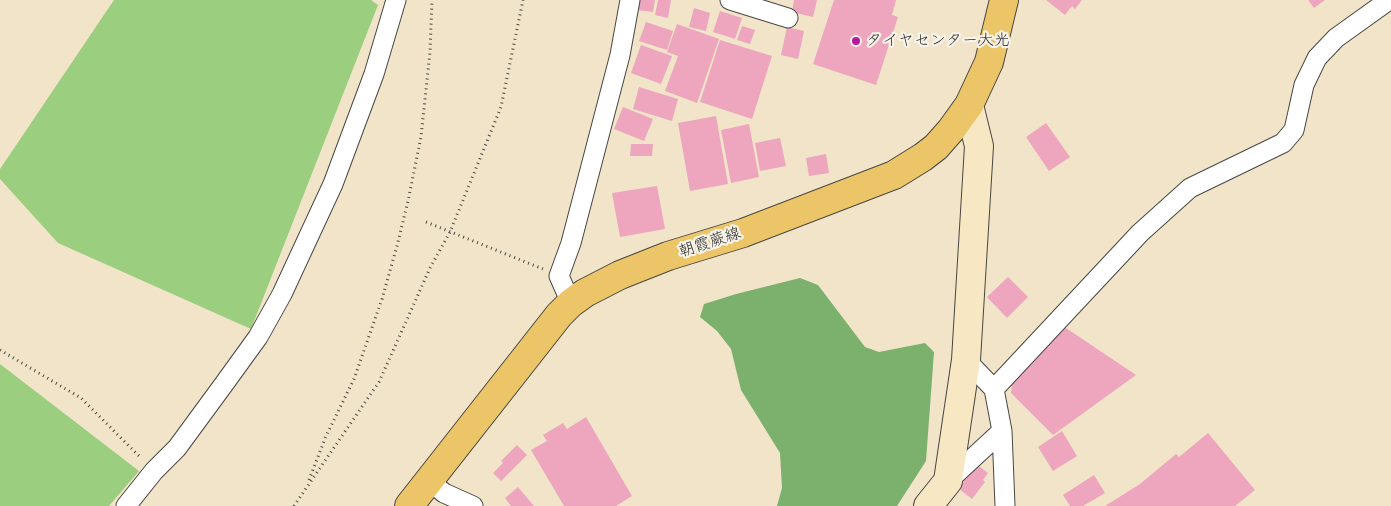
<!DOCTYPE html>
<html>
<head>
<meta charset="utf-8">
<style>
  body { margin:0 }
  canvas { display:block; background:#f1e4c9 }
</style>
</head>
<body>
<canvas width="1391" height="506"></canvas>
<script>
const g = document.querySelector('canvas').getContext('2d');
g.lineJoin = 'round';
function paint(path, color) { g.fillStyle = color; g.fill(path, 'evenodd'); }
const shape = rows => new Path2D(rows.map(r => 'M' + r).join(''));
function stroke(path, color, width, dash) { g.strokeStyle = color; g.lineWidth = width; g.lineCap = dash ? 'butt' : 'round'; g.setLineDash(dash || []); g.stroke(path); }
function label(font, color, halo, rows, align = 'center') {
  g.font = font + ' Itim,"Klee One",sans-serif'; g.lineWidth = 4.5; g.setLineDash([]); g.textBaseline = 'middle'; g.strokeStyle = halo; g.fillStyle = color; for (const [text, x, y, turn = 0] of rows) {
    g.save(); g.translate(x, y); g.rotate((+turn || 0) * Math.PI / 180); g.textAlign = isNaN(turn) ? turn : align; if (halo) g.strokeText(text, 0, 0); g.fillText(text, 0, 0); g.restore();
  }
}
paint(shape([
  [114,0,371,0,378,5,251,329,58,243,0,179,0,169],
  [0,364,139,471,109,506,0,506]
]), '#9bce7e');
paint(shape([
  [800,278,818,285,865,347,879,352,925,343,934,352,926,461,897,506,777,506,782,488,780,453,741,390,731,349,717,331,700,317,704,304,736,294]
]), '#7cb16d');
paint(shape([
  [639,0,655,0,653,12,637,10],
  [658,0,671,0,668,18,655,15],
  [794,0,817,0,813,17,792,12],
  [834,0,896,0,892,15,898,17,876,85,813,64],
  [1046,0,1082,0,1075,9,1072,6,1065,15],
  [1308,0,1325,0,1314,8],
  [694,8,710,13,706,31,689,27],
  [720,11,742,18,735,39,713,32],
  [646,22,673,31,667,50,639,41],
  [677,24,719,39,697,103,665,91,678,56,667,52],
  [742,26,755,30,750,44,737,40],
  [787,27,804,31,798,59,781,55],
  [720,40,772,56,752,119,700,102],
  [641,45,672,56,661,84,631,73],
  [639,87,678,99,672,121,633,109],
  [623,107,653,119,644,141,614,129],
  [716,116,728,184,690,191,678,123],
  [1046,123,1070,157,1049,171,1026,137],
  [749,124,759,177,731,183,721,130],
  [780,138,786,166,760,171,755,143],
  [631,144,653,144,652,156,630,156],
  [826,154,829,173,809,176,806,158],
  [657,186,665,229,620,237,612,193],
  [1008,277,1028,297,1007,318,987,297],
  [1063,326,1136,375,1053,435,1011,393,1012,384],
  [586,417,632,496,616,506,564,506,531,450,547,441,543,435,563,423,567,429],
  [1062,431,1077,456,1053,471,1038,447],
  [1208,433,1255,490,1235,506,1105,506,1140,484,1176,454,1179,457],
  [517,445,527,455,501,481,493,473,503,463,501,461],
  [975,463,988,473,983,480,985,482,972,499,959,489,964,482,962,480],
  [1094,475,1105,493,1083,506,1070,506,1063,495],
  [518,487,534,506,511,506,505,498]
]), '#eda6be');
const street = shape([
  [730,0,788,18],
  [571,303,559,276,571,243,620,55,630,0],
  [966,360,994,389,1140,233,1190,188,1283,143,1294,130,1304,85,1317,58,1336,38,1389,0],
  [994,389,1002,431],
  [428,480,444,493,473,506],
  [948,481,1002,431,1005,506],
  [126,506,154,471,177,448,224,384,258,337,282,294,333,184,374,74,396,0]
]);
const secondary = shape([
  [928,506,948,481,966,360,979,146,969,105]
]);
const primary = shape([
  [409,506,559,315,571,303,585,293,620,275,668,256,743,233,894,175,923,157,936,147,951,130,969,105,989,62,1004,0]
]);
stroke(street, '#494743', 21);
stroke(secondary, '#494743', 30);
stroke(primary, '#494743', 30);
stroke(shape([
  [426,222,543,269],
  [0,350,81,398,141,458],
  [309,480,326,436,354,379,382,299,397,246,408,201,421,137,430,52,432,0],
  [294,506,379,382,430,268,450,232,501,107,523,0]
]), '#494743', 3, [1, 4]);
stroke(street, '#fff', 19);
stroke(secondary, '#f7e8c3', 28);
stroke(primary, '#ecc569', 28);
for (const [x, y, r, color] of [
  [856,41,5,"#b5179e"]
]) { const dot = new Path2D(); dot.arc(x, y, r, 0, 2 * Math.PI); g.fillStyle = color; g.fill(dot); stroke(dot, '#f7f3e8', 2); }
label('16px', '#2b2b2b', '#f7f3e8', [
  ["タイヤセンター大光",866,41]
], 'left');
label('16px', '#2b2b2b', '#f7f3e8', [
  ["朝霞蕨線",710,243,-18]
]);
</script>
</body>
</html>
